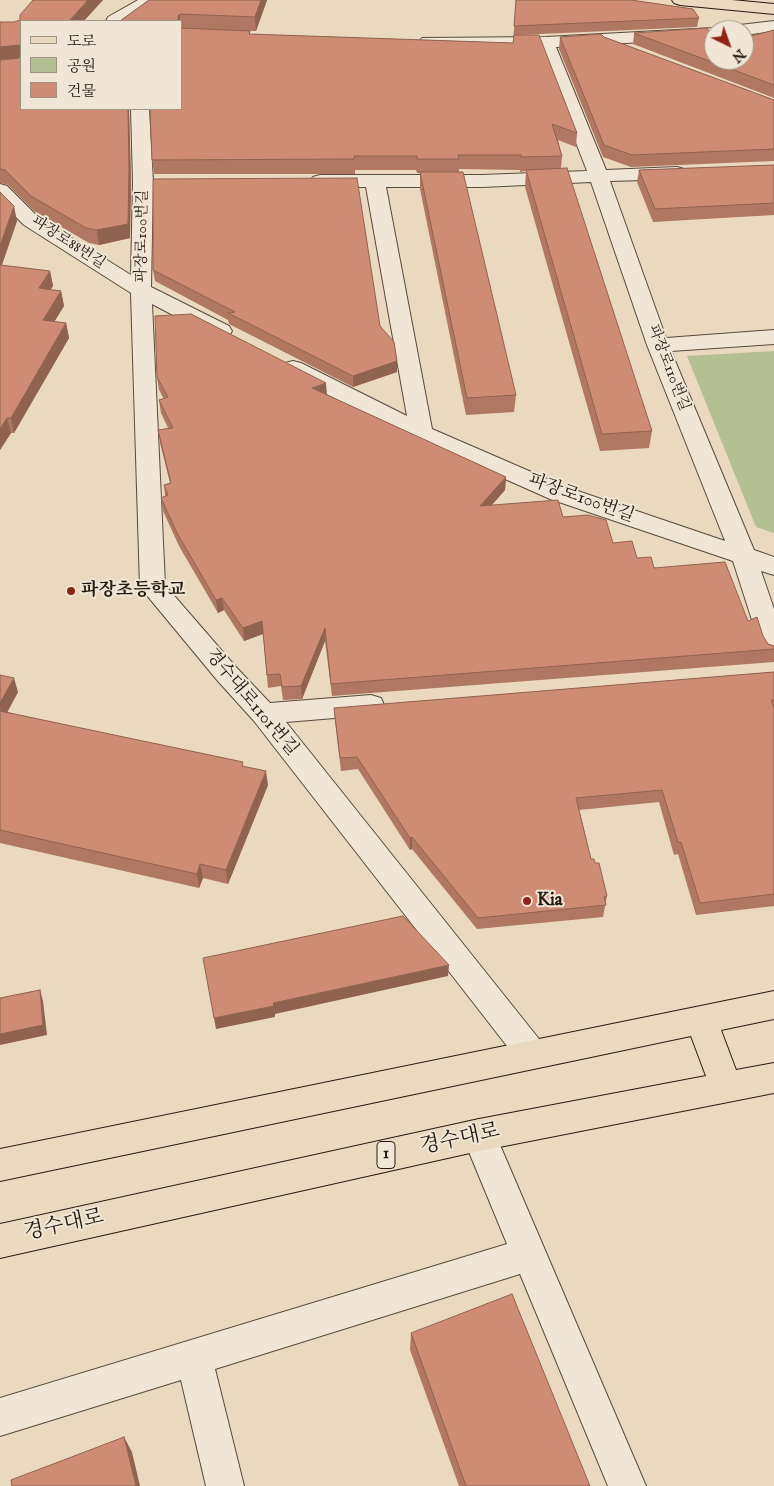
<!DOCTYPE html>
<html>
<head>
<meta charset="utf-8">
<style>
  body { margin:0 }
  #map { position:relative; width:774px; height:1486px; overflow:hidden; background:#ead8bf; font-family:"IM FELL English","Noto Serif KR",serif }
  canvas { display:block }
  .legend { position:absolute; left:20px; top:20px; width:162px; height:90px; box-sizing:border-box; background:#f1e6d5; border:1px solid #a09487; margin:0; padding:6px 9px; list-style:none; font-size:15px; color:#271a11 }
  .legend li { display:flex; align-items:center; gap:10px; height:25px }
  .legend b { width:25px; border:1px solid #a09487 }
  .north { position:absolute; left:704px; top:20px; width:50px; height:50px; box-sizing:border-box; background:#f1e6d5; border:1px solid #a09487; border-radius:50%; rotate:138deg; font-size:14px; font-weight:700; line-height:20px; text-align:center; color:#271a11 }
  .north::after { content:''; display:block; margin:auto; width:18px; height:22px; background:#8f2418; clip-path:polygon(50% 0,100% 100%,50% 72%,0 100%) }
</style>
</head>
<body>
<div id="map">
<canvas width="774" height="1486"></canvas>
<ul class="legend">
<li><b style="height:6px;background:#ead8bf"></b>도로</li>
<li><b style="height:14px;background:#b4bf94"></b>공원</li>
<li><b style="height:14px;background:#cd8c73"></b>건물</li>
</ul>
<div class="north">N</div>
</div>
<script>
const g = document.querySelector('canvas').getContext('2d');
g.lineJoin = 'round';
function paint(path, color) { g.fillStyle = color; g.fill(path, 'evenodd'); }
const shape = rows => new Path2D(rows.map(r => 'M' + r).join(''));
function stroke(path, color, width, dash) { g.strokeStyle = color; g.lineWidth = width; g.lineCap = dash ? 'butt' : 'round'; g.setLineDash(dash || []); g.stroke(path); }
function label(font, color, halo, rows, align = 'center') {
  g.font = font + ' "IM FELL English","Noto Serif KR",serif'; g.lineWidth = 4; g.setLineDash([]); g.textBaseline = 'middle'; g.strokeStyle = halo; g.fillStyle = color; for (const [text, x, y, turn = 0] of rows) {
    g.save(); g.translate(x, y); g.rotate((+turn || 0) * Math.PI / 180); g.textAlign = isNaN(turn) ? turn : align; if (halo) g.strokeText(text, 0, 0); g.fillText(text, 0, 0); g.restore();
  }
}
paint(shape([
  [774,351,774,533,756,527,687,356]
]), '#b4bf94');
const minor = shape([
  [138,0,158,0,156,3,126,21,106,21,108,17,138,0],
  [774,21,774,31,744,35,744,30,732,30,734,26,740,25,774,21],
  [714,28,720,30,714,30,714,38,556,47,606,170,677,167,684,169,687,173,684,177,677,179,610,181,666,338,774,330,774,344,671,351,754,550,774,557,774,575,761,571,774,609,774,658,765,655,761,648,733,561,550,499,413,438,285,373,282,368,285,363,293,361,301,363,407,416,366,187,320,187,313,185,310,181,313,177,320,175,482,175,587,171,539,47,428,47,422,46,419,42,422,38,546,37,714,28],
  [591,182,647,345,725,541,566,487,432,429,386,187,482,187,591,182],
  [131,109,149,109,153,182,151,287,229,326,232,331,229,336,221,337,213,336,152,304,165,585,235,666,270,703,371,695,381,698,384,705,381,712,371,715,286,722,543,1044,548,1054,543,1064,532,1069,521,1064,254,721,217,680,140,587,131,293,24,225,0,201,0,184,7,186,38,217,131,275,133,182,131,109],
  [479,1119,491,1124,646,1486,608,1486,520,1274,215,1369,244,1486,206,1486,181,1380,0,1436,0,1398,507,1244,462,1135,467,1124,479,1119]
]);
const major = shape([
  [672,0,732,0,774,4,774,14,680,5,674,3,672,0],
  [774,991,774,1019,721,1030,736,1070,774,1063,774,1093,479,1151,0,1258,0,1224,479,1119,706,1076,691,1036,0,1181,0,1149,774,991]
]);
stroke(minor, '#584a3c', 2);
stroke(major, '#271a11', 2);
paint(minor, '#f1e6d5');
paint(major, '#ead8bf');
paint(shape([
  [149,0,267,0,256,31,250,31,250,34,513,43,516,0,699,18,697,27,518,35,577,133,576,147,558,140,562,156,561,168,652,431,649,448,600,451,525,187,526,171,520,172,520,170,459,169,459,172,516,395,514,412,466,415,420,189,420,173,417,173,416,170,355,170,355,174,154,174,152,160,181,109,181,21,120,21],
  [21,21,21,109,129,109,131,182,130,238,99,245,89,243,34,211,8,185,0,183,0,22,14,22],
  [774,30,774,98,633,44,634,33,714,60],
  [560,37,604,37,774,100,774,161,631,167,603,157,559,49],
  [774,165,774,215,653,222,637,182,639,170],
  [0,192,17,221,2,265,50,271,53,286,50,290,61,291,64,306,54,322,66,323,69,338,14,433,11,433,0,450],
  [153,270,380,326,397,361,397,372,353,387,229,324,228,320,155,281],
  [157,377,327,395,506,477,505,490,492,505,563,517,613,543,654,568,748,621,763,636,768,644,774,646,774,662,332,696,325,641,302,699,283,700,281,686,268,688,263,634,244,641,224,610,218,613,179,546,163,511,161,498,165,496,164,485,170,483,160,443,158,430,168,428,161,413,159,400,164,399,159,390],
  [774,672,774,906,696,915,678,854,674,855,659,802,579,810,591,859,607,896,603,917,477,929,412,849,410,850,358,769,341,771,335,721,334,708],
  [0,675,18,692,7,712,244,766,268,785,228,884,203,878,199,888,0,843],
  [411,1333,590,1486,459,1486,410,1350]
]), '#b07863');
paint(shape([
  [88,0,103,0,84,21,69,21],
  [261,0,267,0,256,31,255,17],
  [180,14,180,21,178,21,178,16],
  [20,45,21,59,0,62,0,47],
  [128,109,129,109,131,182,130,238,99,245,97,230],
  [14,206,17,221,0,270,0,246],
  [50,271,53,286,42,303,39,288],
  [61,291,64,306,46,335,43,320],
  [66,323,69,338,14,433,11,418],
  [397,361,397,372,353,387,353,376],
  [326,383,327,396,312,388],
  [7,418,11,433,0,450,0,429],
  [506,477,505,490,479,519,480,506],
  [222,598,224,610,218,613,216,600],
  [262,621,263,634,244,641,243,628],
  [325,628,325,641,302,699,301,686],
  [14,678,18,692,1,724,0,703],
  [266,771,268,785,228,884,226,870],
  [412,837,412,849,410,850,410,838],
  [200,864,203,878,199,888,197,874],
  [449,965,448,976,275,1014,275,1017,216,1029,214,1018,273,1003],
  [40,990,43,1001,47,1035,0,1045,0,1034],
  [124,1437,132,1452,140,1486,136,1486]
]), '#906250');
const building = shape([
  [33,0,88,0,69,21,21,21,21,109,128,109,129,168,128,224,97,230,86,228,31,196,5,170,0,169,0,60,19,58,20,56,20,45,0,47,0,22,14,22,20,20,20,15,33,0],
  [149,0,261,0,255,17,180,14,178,16,178,21,120,21,149,0],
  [516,0,631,0,693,9,699,18,514,26,516,0],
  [181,28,250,31,249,34,513,43,514,35,539,35,577,133,552,124,562,156,521,157,521,155,458,155,459,159,417,159,417,156,354,156,354,159,152,160,150,109,181,109,181,28],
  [707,28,714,39,714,60,744,60,744,38,774,30,774,85,634,33,707,28],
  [601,34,604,37,774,100,774,149,632,155,604,145,560,37,601,34],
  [774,165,774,203,655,209,639,170,774,165],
  [567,168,652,431,602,434,526,170,567,168],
  [420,172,463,172,516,395,467,398,420,172],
  [357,178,380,326,394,342,397,361,353,376,228,313,235,312,153,270,153,179,357,178],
  [0,192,14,206,0,246,0,192],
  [0,265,50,271,39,288,61,291,43,320,66,323,11,418,7,418,0,429,0,265],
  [191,314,326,383,312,388,506,477,480,506,558,500,563,517,588,515,606,520,613,543,632,541,637,558,651,557,654,568,725,562,748,621,757,617,763,636,768,644,774,646,774,649,331,684,325,628,301,686,282,687,280,674,267,675,262,621,243,628,222,598,216,600,177,533,161,498,168,495,164,485,171,483,158,430,173,428,159,400,168,397,157,377,155,316,191,314],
  [774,672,774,700,771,700,774,708,774,894,700,903,681,842,678,842,662,790,576,798,591,859,594,859,595,863,599,863,607,896,604,897,606,905,478,918,412,837,410,838,357,757,340,758,334,708,774,672],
  [0,675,14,678,0,703,0,675],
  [0,711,243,762,242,766,266,771,226,870,200,864,197,874,0,830,0,711],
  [403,916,449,965,273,1003,274,1006,214,1018,203,958,403,916],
  [40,990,43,1025,0,1034,0,998,40,990],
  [512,1294,590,1486,466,1486,411,1333,512,1294],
  [124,1437,136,1486,12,1486,11,1480,124,1437]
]);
paint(building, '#cd8c73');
stroke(building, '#906250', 1);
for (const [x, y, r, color] of [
  [71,591,5,"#8f2418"],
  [527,901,5,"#8f2418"]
]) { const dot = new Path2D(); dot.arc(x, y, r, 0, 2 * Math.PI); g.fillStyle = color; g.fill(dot); stroke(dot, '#f1e6d5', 2); }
label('15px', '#271a11', '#f1e6d5', [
  ["파장로100번길",143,236,-89],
  ["파장로88번길",68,243,33],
  ["파장로110번길",668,368,69]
]);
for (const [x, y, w] of [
  [386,1155,18]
]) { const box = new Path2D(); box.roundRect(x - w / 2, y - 13.5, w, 27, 4); g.fillStyle = '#f1e6d5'; g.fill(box); stroke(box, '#271a11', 1); }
label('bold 16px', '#271a11', null, [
  ["1",386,1155]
]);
label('18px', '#271a11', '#f1e6d5', [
  ["파장로100번길",581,499,20],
  ["경수대로1101번길",251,703,50]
]);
label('bold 18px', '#271a11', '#f1e6d5', [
  ["파장초등학교",81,591],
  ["Kia",537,901]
], 'left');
label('21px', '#271a11', '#f1e6d5', [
  ["경수대로",460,1140,-12],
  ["경수대로",64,1226,-12]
]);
</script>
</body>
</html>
